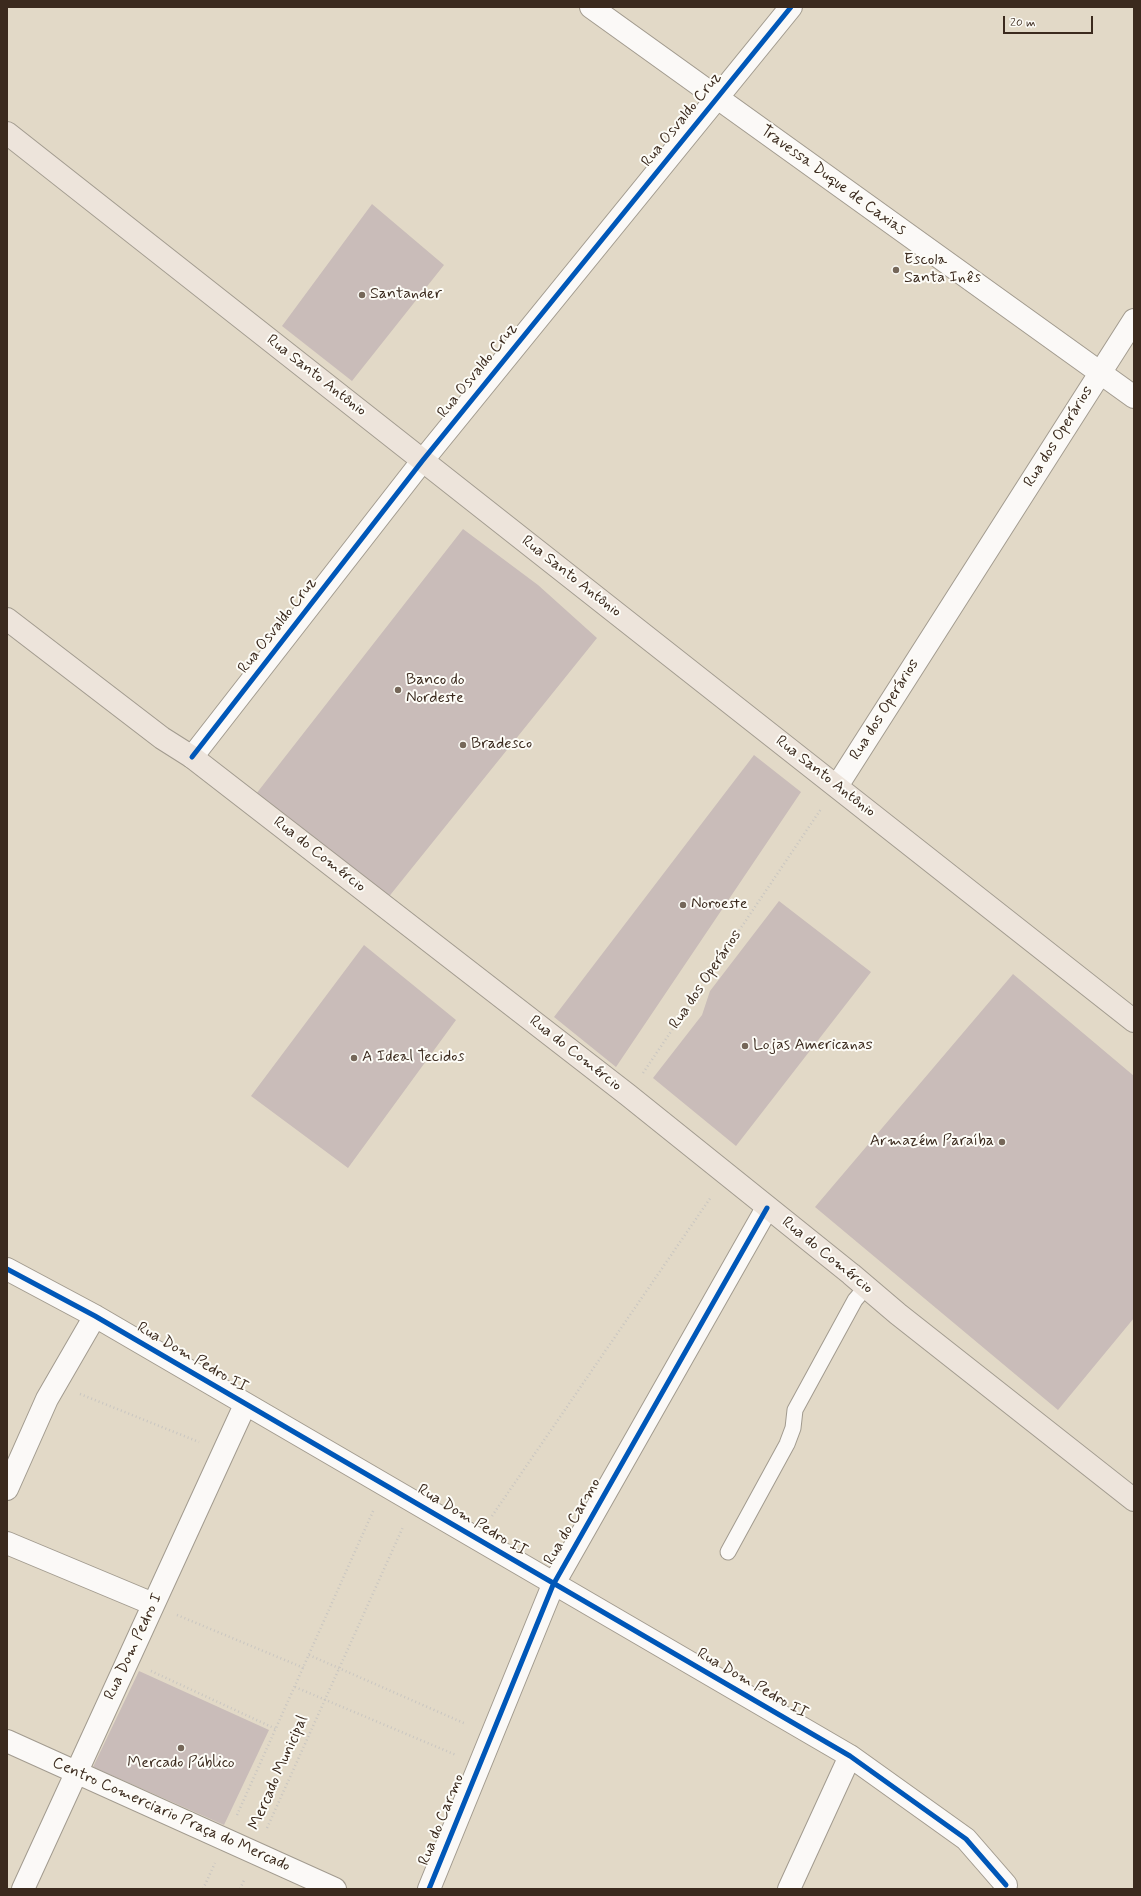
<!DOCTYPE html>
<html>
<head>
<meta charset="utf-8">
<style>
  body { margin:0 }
  #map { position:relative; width:1141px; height:1896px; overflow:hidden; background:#e2d9c7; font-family:Mynerve,sans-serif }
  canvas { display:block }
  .frame { position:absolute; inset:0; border:8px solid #3b2a1e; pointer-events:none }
  .scale { position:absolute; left:1003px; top:16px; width:90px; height:18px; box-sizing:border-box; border:2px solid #3b2a1e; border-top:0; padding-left:5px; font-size:12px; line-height:14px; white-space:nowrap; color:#3b2a1e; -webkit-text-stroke:3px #fdfcf7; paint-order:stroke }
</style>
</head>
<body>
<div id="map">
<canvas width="1141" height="1896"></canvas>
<div class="frame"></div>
<div class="scale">20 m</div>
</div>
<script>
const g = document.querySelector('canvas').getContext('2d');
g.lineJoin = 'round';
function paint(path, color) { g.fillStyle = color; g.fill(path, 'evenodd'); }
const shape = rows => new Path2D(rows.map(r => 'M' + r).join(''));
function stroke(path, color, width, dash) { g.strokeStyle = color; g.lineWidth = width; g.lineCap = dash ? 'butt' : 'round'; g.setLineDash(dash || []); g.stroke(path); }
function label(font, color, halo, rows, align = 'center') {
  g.font = font + ' Mynerve,sans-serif'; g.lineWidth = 4; g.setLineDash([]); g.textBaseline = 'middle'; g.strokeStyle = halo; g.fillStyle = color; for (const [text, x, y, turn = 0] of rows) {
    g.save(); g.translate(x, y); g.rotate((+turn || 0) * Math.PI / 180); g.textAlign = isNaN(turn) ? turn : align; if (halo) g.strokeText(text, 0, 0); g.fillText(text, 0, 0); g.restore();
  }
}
paint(shape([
  [372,204,444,265,352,381,282,326],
  [463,529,538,585,597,638,387,899,256,794],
  [754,755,801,792,616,1067,554,1017],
  [779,901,871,972,736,1146,653,1078,702,1015,710,991],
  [364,945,456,1020,348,1168,251,1096],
  [1013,974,1134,1076,1134,1318,1058,1410,815,1207],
  [139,1671,269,1730,224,1825,93,1767]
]), '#c9bcb9');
const service = shape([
  [728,1552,787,1444,793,1428,795,1410,855,1300,866,1287]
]);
const minor = shape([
  [591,7,1134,397],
  [837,786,1134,320],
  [7,1269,95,1316,850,1756,966,1839,1006,1885],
  [7,1489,47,1399,95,1316],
  [7,1543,153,1604],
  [7,1741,335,1889],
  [23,1889,245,1405],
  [789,1889,850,1756]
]);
const tertiary = shape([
  [192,757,423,460,791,7],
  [429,1889,553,1585,767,1208]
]);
const primary = shape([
  [7,133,1134,1021],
  [7,619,162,738,192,757,628,1095,851,1274,898,1314,1134,1500]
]);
stroke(service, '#a29b8f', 17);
stroke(minor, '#a29b8f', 24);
stroke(tertiary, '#a29b8f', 24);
stroke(primary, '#a29b8f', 24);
stroke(shape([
  [643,1073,821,809],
  [80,1394,199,1442],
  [492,1516,711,1197],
  [177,1615,304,1668],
  [309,1655,466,1724],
  [151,1671,276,1729],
  [295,1687,456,1755],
  [237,1815,374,1509],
  [267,1828,403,1527],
  [203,1889,215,1863],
  [240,1889,245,1878]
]), '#c9c6c1', 2.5, [1, 3]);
stroke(service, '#fbf9f7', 15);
stroke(minor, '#fbf9f7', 22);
stroke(tertiary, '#fbf9f7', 22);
stroke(primary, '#ede4db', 22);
stroke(shape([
  [192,757,423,460,791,7],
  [7,1269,95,1316,850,1756,966,1839,1006,1885],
  [429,1889,553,1585,767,1208]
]), '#0057b8', 5);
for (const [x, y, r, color] of [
  [896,270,4,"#756759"],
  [362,295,4,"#756759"],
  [398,690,4,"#756759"],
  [463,745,4,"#756759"],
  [683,905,4,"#756759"],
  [745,1046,4,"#756759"],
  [354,1058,4,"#756759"],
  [1002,1142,4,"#756759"],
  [181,1748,4,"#756759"]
]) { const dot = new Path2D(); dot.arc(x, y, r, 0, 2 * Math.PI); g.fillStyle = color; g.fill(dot); stroke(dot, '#fdfcf7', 1.5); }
label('16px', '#3b2a1e', '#fdfcf7', [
  ["Rua Osvaldo Cruz",682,120,-51],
  ["Travessa Duque de Caxias",833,181,36],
  ["Rua Osvaldo Cruz",478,371,-51],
  ["Rua Santo Antônio",316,376,38],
  ["Rua dos Operários",1059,437,-58],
  ["Rua Santo Antônio",571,577,38],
  ["Rua Osvaldo Cruz",278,626,-52],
  ["Rua dos Operários",885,710,-58],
  ["Rua Santo Antônio",825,777,38],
  ["Rua do Comércio",319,855,38],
  ["Rua dos Operários",706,980,-56],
  ["Rua do Comércio",575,1054,38],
  ["Rua do Comércio",827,1256,39],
  ["Rua Dom Pedro II",192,1358,30],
  ["Rua Dom Pedro II",472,1521,31],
  ["Rua do Carmo",573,1522,-60],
  ["Rua Dom Pedro I",134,1647,-65],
  ["Rua Dom Pedro II",752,1684,30],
  ["Mercado Municipal",279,1773,-66],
  ["Centro Comerciario Praça do Mercado",171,1815,24],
  ["Rua do Carmo",442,1820,-68]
]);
label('16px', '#3b2a1e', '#fdfcf7', [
  ["Escola",904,261],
  ["Santa Inês",904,279],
  ["Santander",370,295],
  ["Banco do",406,681],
  ["Nordeste",406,699],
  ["Bradesco",471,745],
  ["Noroeste",691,905],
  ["Lojas Americanas",753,1046],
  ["A Ideal Tecidos",362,1058],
  ["Armazém Paraíba",994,1142,"right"],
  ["Mercado Público",181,1764,"center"]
], 'left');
</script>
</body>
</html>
